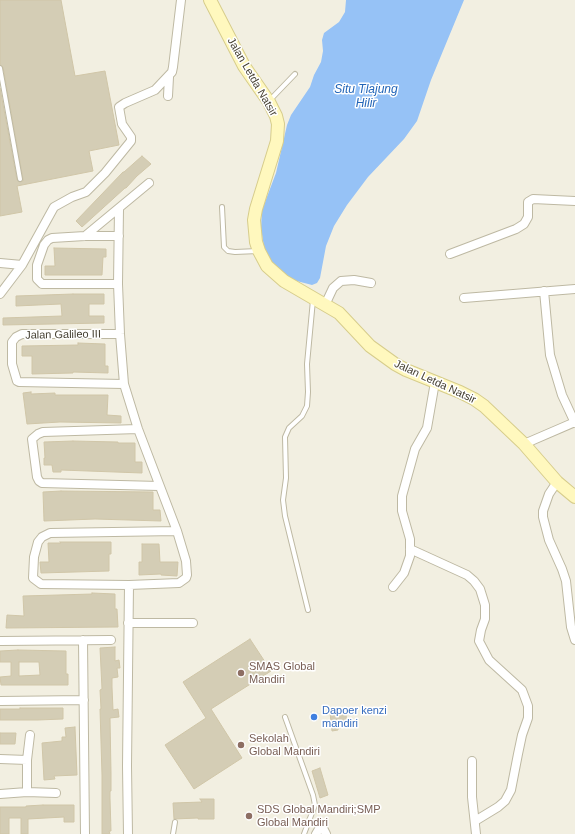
<!DOCTYPE html>
<html>
<head>
<meta charset="utf-8">
<style>
  body { margin:0 }
  canvas { display:block; background:#f2efe1 }
</style>
</head>
<body>
<canvas width="575" height="834"></canvas>
<script>
const g = document.querySelector('canvas').getContext('2d');
g.lineJoin = 'round';
function paint(path, color) { g.fillStyle = color; g.fill(path, 'evenodd'); }
const shape = rows => new Path2D(rows.map(r => 'M' + r).join(''));
function stroke(path, color, width, dash) { g.strokeStyle = color; g.lineWidth = width; g.lineCap = dash ? 'butt' : 'round'; g.setLineDash(dash || []); g.stroke(path); }
function label(font, color, halo, rows, align = 'center') {
  g.font = font + ' Arial,sans-serif'; g.lineWidth = 3; g.setLineDash([]); g.textBaseline = 'middle'; g.strokeStyle = halo; g.fillStyle = color; for (const [text, x, y, turn = 0] of rows) {
    g.save(); g.translate(x, y); g.rotate((+turn || 0) * Math.PI / 180); g.textAlign = isNaN(turn) ? turn : align; if (halo) g.strokeText(text, 0, 0); g.fillText(text, 0, 0); g.restore();
  }
}
paint(shape([
  [346,0,464,0,431,80,417,121,404,139,368,177,347,205,334,226,326,246,320,278,317,283,312,285,293,280,274,266,264,247,261,228,262,210,276,173,287,125,291,115,310,87,314,75,321,62,323,51,322,40,324,33,339,22,345,12]
]), '#96c2f6');
const building = shape([
  [0,0,61,0,75,76,105,71,119,145,89,151,93,171,17,186,22,212,0,216,0,88,17,180,20,182,23,181,23,179,3,67,0,65,0,0],
  [142,156,151,164,137,176,126,188,125,188,82,227,76,221,123,172,124,172,142,156],
  [54,248,106,249,106,257,103,257,102,275,45,275,45,266,55,266,54,248],
  [73,294,104,294,104,304,89,304,89,316,104,316,104,323,3,325,3,318,62,316,61,304,16,306,16,296,73,294],
  [78,343,105,344,105,366,108,366,108,373,73,372,73,373,32,374,32,356,22,356,22,346,78,345,78,343],
  [31,392,31,394,55,393,55,395,108,395,107,415,121,416,121,423,60,422,27,424,23,393,31,392],
  [73,441,118,442,118,443,135,443,135,462,142,462,142,473,61,470,61,472,53,472,52,465,44,465,44,458,45,458,44,442,73,441],
  [61,491,153,492,153,510,160,510,161,521,95,519,44,521,43,492,61,491],
  [60,542,111,542,111,554,109,554,109,571,41,573,40,562,49,562,48,543,61,543,60,542],
  [142,544,159,544,160,562,178,562,177,576,161,575,161,574,139,575,139,562,142,562,142,544],
  [92,593,115,594,115,609,117,609,118,627,6,628,7,615,24,616,23,596,92,594,92,593],
  [250,639,271,671,211,709,242,758,194,789,165,745,206,718,183,682,250,639],
  [115,647,115,661,119,660,120,668,117,668,118,677,112,678,112,687,113,710,118,709,119,717,110,718,111,773,111,791,110,791,110,798,111,831,109,831,110,834,102,834,102,775,100,709,101,709,100,690,102,689,100,648,115,647],
  [18,650,66,651,66,674,68,674,68,685,1,685,0,677,11,676,11,662,0,662,0,651,18,650],
  [19,662,39,662,40,675,19,676,19,662],
  [20,708,63,708,63,719,38,720,0,720,0,709,20,709,20,708],
  [330,713,337,713,337,715,346,714,347,727,338,728,338,730,332,731,330,713],
  [75,727,77,775,54,776,55,779,44,780,42,743,62,741,62,737,66,737,65,728,75,727],
  [0,733,16,733,15,744,0,744,0,733],
  [320,768,328,795,320,798,312,771,320,768],
  [200,799,214,799,214,819,198,819,198,818,174,819,173,803,202,802,200,799],
  [43,805,74,805,74,822,64,822,64,817,28,819,28,834,21,834,21,818,9,818,9,834,0,834,0,807,26,807,26,806,43,805]
]);
paint(building, '#d4cdb5');
stroke(building, '#d0c6a8', 1);
const lane = shape([
  [0,68,20,179],
  [269,101,295,74],
  [222,207,224,247,228,251,235,252,258,251],
  [308,610,285,516,283,500,286,478,285,437,289,428,302,416,307,406,308,392,307,364,313,300],
  [285,717,313,795,315,805,304,834],
  [173,834,175,822]
]);
const street = shape([
  [168,96,169,77],
  [119,209,118,284,120,334,124,384,138,429,177,531,186,561,187,575,186,578,179,583,129,585,41,584,33,578,34,557,38,542,42,537,50,533,177,531],
  [85,236,149,183],
  [450,254,516,229,524,224,528,217,528,202,533,199,575,201],
  [0,263,22,265],
  [118,284,42,284,37,279,37,265,44,245,48,240,52,238,85,236,119,236],
  [544,291,550,355,562,395,575,423],
  [0,294,22,265,54,207,72,197,86,192,105,173,131,141,131,137,122,124,119,107,125,103,155,90,172,72,173,67,181,0],
  [464,298,575,289],
  [325,305,333,288,341,281,354,280,371,283],
  [120,334,22,334,16,337,12,342,12,364,17,381,19,382,124,384],
  [138,429,43,432,38,434,32,439,37,477,39,481,42,483,159,486],
  [524,444,575,422],
  [557,482,549,494,543,511,543,517,549,540,562,569,566,581,571,627,575,640],
  [410,549,467,575,474,581,480,589,485,605,485,619,481,630,479,641,489,660,522,690,528,706,528,718,522,735,518,754,511,790,505,801,498,807,475,821],
  [393,587,404,573,410,556,410,539,402,511,402,496,415,449,427,428,435,382],
  [128,623,193,623],
  [83,640,85,834],
  [0,641,111,640],
  [0,701,84,700],
  [0,759,27,760],
  [472,761,472,797,476,834],
  [27,792,27,760,30,735],
  [0,794,27,792,56,793],
  [128,834,127,766,129,585],
  [316,834,319,829,323,828,326,834]
]);
const secondary = shape([
  [210,0,244,66,269,102,276,116,278,124,277,141,256,209,254,220,256,242,259,251,267,266,284,281,339,313,370,346,395,364,406,370,460,392,474,399,484,406,524,444,557,482,575,497]
]);
stroke(lane, '#beb9a3', 6);
stroke(street, '#beb9a3', 10);
stroke(secondary, '#d7cd8c', 14);
stroke(lane, '#fff', 4);
stroke(street, '#fff', 8);
stroke(secondary, '#fff8be', 12);
for (const [x, y, r, color] of [
  [241,673,4,"#8d6e63"],
  [314,717,4,"#3f7fe0"],
  [241,745,4,"#8d6e63"],
  [249,816,4,"#8d6e63"]
]) { const dot = new Path2D(); dot.arc(x, y, r, 0, 2 * Math.PI); g.fillStyle = color; g.fill(dot); stroke(dot, '#fff', 1.5); }
label('11px', '#443f31', '#fff', [
  ["Jalan Letda Natsir",252,77,60],
  ["Jalan Galileo III",63,335,-1],
  ["Jalan Letda Natsir",435,382,25]
]);
label('11px', '#785e54', '#fff', [
  ["SMAS Global",249,667],
  ["Mandiri",249,680],
  ["Sekolah",249,739],
  ["Global Mandiri",249,752],
  ["SDS Global Mandiri;SMP",257,810],
  ["Global Mandiri",257,823]
], 'left');
label('11px', '#366cbe', '#fff', [
  ["Dapoer kenzi",322,711],
  ["mandiri",322,724]
], 'left');
label('italic 12px', '#2265b8', '#fff', [
  ["Situ Tlajung",366,90],
  ["Hilir",366,104]
]);
</script>
</body>
</html>
